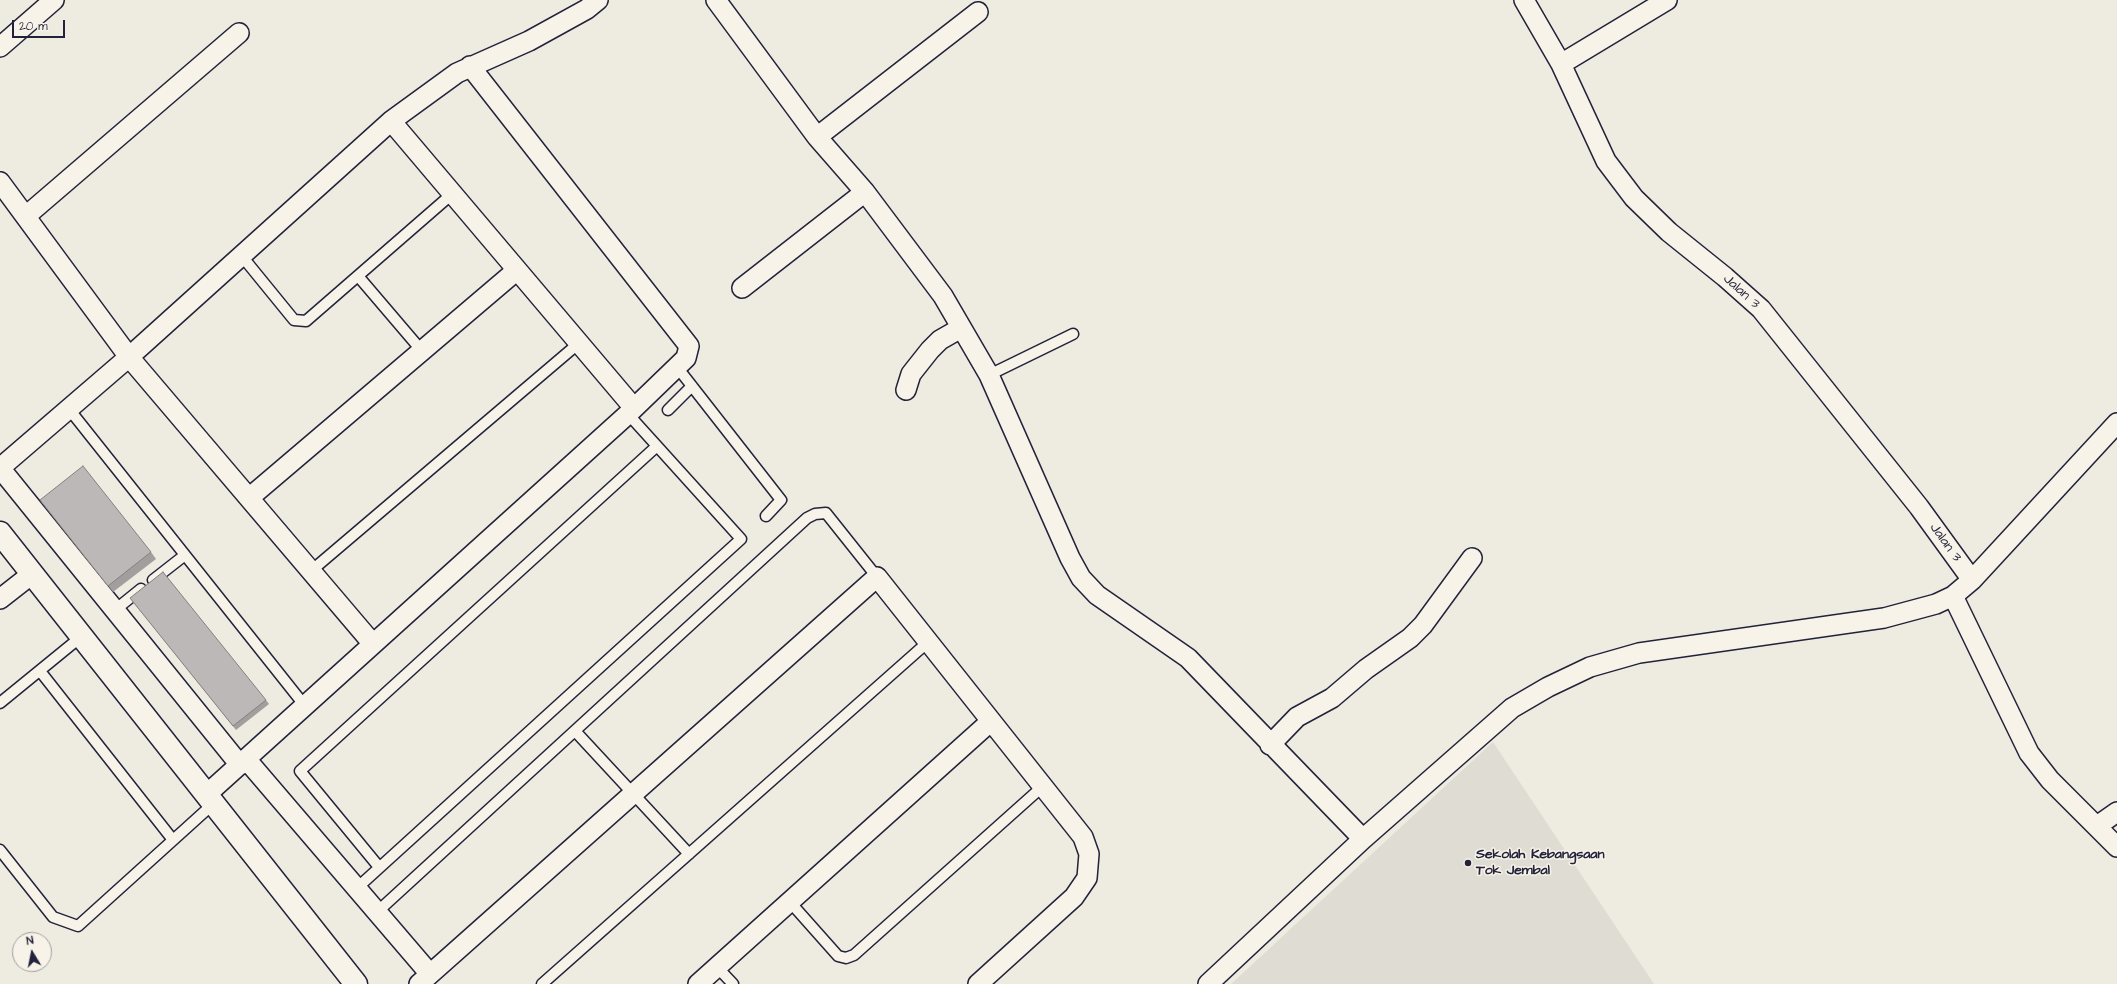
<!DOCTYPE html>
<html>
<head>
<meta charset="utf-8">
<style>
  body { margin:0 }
  #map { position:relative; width:2117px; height:984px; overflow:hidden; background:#eeebe1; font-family:"Architects Daughter",sans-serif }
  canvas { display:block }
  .north { position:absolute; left:12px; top:932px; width:40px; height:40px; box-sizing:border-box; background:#f7f3e8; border:1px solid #a29fa3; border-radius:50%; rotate:350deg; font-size:11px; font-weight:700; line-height:16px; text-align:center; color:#22223b }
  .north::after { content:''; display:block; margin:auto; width:14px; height:18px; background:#22223b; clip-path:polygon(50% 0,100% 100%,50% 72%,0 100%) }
  .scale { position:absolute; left:12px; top:20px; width:53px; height:18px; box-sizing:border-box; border:2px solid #22223b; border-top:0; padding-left:5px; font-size:12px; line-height:14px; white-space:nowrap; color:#22223b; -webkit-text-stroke:3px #f7f3e8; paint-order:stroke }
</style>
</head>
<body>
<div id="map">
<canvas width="2117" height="984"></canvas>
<div class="north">N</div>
<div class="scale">20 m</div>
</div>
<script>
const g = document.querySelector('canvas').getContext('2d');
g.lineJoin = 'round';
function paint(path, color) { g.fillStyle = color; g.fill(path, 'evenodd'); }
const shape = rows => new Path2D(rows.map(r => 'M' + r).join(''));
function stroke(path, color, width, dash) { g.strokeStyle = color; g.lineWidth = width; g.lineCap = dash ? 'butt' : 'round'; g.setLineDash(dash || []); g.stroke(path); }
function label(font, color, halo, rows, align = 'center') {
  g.font = font + ' "Architects Daughter",sans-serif'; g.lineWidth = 3; g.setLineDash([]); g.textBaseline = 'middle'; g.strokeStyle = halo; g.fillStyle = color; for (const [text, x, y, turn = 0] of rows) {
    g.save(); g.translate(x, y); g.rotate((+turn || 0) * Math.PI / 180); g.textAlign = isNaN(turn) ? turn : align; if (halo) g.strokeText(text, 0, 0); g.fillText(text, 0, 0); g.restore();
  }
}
paint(shape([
  [1493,742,1654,984,1231,984]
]), '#dfdcd4');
const service = shape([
  [241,255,294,320,306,321,452,194],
  [358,276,422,351],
  [677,367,781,500,766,516],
  [989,375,1073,334],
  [69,409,305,706],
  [668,410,692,386],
  [628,414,657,446],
  [311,571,579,343],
  [153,580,185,555],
  [115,610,141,589],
  [40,671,173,840],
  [0,703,82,636],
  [575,731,689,854],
  [0,850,53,917,78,926,213,804],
  [357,888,741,539,657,446,300,771,379,867],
  [790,902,838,956,846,958,854,955,1042,787],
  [376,913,807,518,815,514,826,513,877,577],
  [717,967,733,984],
  [542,984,928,642]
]);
const minor = shape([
  [716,0,817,137,865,192,943,296,989,375,1070,558,1081,578,1097,595,1188,658,1363,839],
  [1524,0,1561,64,1606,161,1634,198,1669,232,1725,277,1761,309,1919,507,1972,580],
  [0,47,54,0],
  [1561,64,1667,0],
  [391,121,634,408],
  [817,137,978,12],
  [0,182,129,357,373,644],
  [26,216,239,33],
  [742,288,865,192],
  [906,390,911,374,930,350,940,340,961,328],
  [0,468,129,357,391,121,457,73,529,41,587,9,598,0],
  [0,468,240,765],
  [249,498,517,270],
  [1953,596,2029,753,2050,780,2117,847],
  [0,599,32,574],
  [1270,745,1297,717,1332,698,1366,669,1410,638,1423,625,1472,558],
  [246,759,430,974],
  [206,795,628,414,686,358,689,346,470,66],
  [2097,826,2117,812],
  [419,984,877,577,1083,837,1089,854,1087,878,1074,897,978,984],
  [698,984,990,722],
  [1208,984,1363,839,1512,708,1548,687,1590,667,1639,653,1884,618,1936,604,1953,596,1972,580,2117,423]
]);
const secondary = shape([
  [0,533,356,984]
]);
stroke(service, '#22223b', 13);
stroke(minor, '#22223b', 22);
stroke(secondary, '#22223b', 25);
stroke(service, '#f7f3e8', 10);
stroke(minor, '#f7f3e8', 19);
stroke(secondary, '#f7f3e8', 22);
paint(shape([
  [40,500,151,552,156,559,113,592],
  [130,598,266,700,269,704,236,730]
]), '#a19e9d');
const building = shape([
  [83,466,151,552,108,586,40,500,83,466],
  [163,572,266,700,233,726,130,598,163,572]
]);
paint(building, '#bbb8b7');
stroke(building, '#838180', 1);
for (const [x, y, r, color] of [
  [1468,863,4,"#22223b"]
]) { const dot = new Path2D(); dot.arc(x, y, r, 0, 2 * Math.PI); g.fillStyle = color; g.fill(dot); stroke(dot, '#f7f3e8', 1.5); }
label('14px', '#22223b', '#f7f3e8', [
  ["Jalan 3",1741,292,42],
  ["Jalan 3",1945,543,54]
]);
label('bold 14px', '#22223b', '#f7f3e8', [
  ["Sekolah Kebangsaan",1476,855],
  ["Tok Jembal",1476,871]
], 'left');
</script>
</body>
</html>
